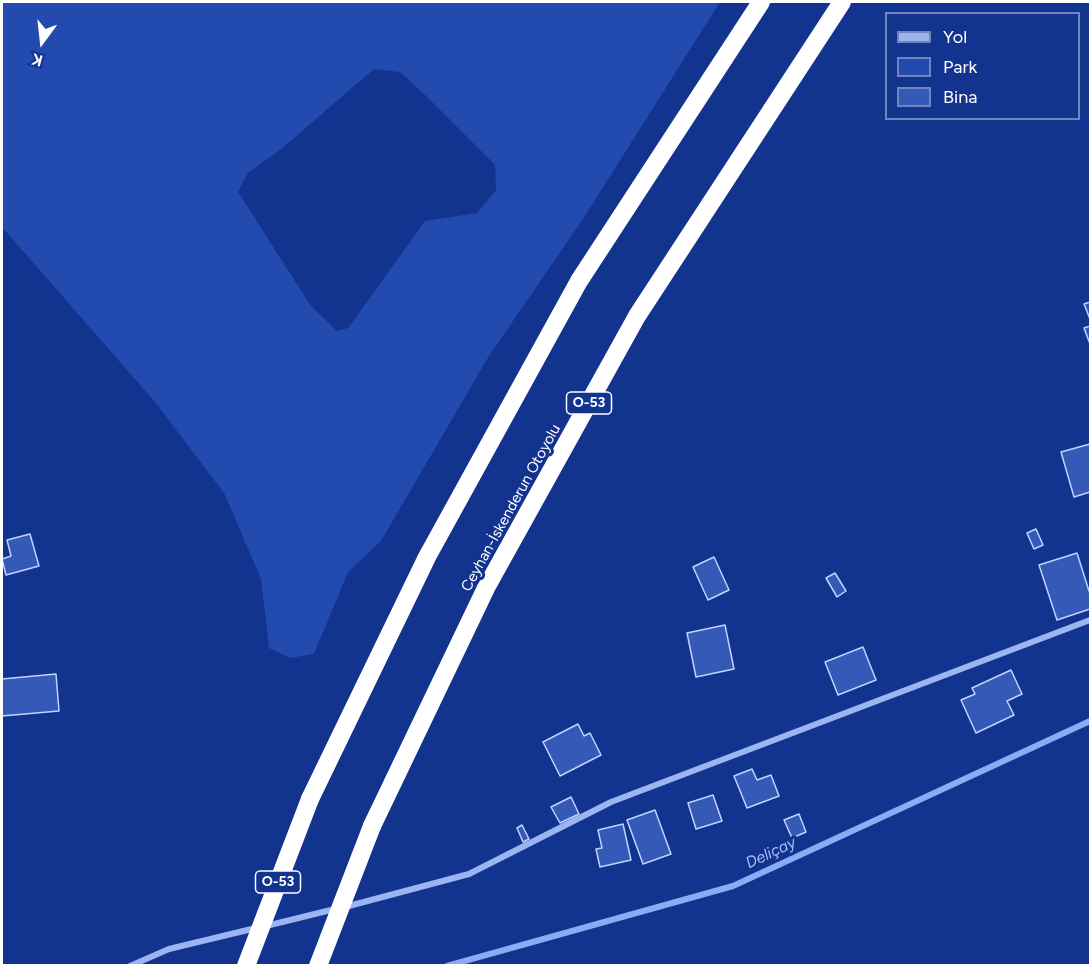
<!DOCTYPE html>
<html>
<head>
<meta charset="utf-8">
<style>
  body { margin:0 }
  #map { position:relative; width:1092px; height:967px; overflow:hidden; background:#12338e; font-family:Figtree,sans-serif }
  canvas { display:block }
  .frame { position:absolute; inset:0; border:3px solid #fff; pointer-events:none }
  .legend { position:absolute; left:885px; top:12px; width:195px; height:108px; box-sizing:border-box; background:#12338e; border:2px solid #7185bb; margin:0; padding:8px 10px; list-style:none; font-size:18px; color:#fff }
  .legend li { display:flex; align-items:center; gap:12px; height:30px }
  .legend b { width:30px; border:2px solid #7185bb }
  .north { position:absolute; left:12px; top:12px; width:60px; height:60px; -webkit-text-stroke:4px #12338e; paint-order:stroke; rotate:195deg; font-size:16px; font-weight:700; line-height:24px; text-align:center; color:#fff }
  .north::after { content:''; display:block; margin:auto; width:21px; height:27px; background:#fff; clip-path:polygon(50% 0,100% 100%,50% 72%,0 100%) }
</style>
</head>
<body>
<div id="map">
<canvas width="1092" height="967"></canvas>
<div class="frame"></div>
<ul class="legend">
<li><b style="height:8px;background:#9bb4f2"></b>Yol</li>
<li><b style="height:16px;background:#234aae"></b>Park</li>
<li><b style="height:16px;background:#3559b6"></b>Bina</li>
</ul>
<div class="north">K</div>
</div>
<script>
const g = document.querySelector('canvas').getContext('2d');
g.lineJoin = 'round';
function paint(path, color) { g.fillStyle = color; g.fill(path, 'evenodd'); }
const shape = rows => new Path2D(rows.map(r => 'M' + r).join(''));
function stroke(path, color, width, dash) { g.strokeStyle = color; g.lineWidth = width; g.lineCap = dash ? 'butt' : 'round'; g.setLineDash(dash || []); g.stroke(path); }
function label(font, color, halo, rows, align = 'center') {
  g.font = font + ' Figtree,sans-serif'; g.lineWidth = 6; g.setLineDash([]); g.textBaseline = 'middle'; g.strokeStyle = halo; g.fillStyle = color; for (const [text, x, y, turn = 0] of rows) {
    g.save(); g.translate(x, y); g.rotate((+turn || 0) * Math.PI / 180); g.textAlign = isNaN(turn) ? turn : align; if (halo) g.strokeText(text, 0, 0); g.fillText(text, 0, 0); g.restore();
  }
}
paint(shape([
  [2,2,720,2,583,219,489,356,381,541,348,572,314,654,290,658,269,648,261,579,224,493,155,402,2,227],
  [374,69,400,72,422,92,495,165,496,190,477,213,425,221,348,328,337,331,311,306,238,192,248,173,280,150]
]), '#234aae');
stroke(shape([
  [447,966,733,886,1090,721]
]), '#8dabf5', 6);
const building = shape([
  [1090,302,1090,319,1084,304,1090,302],
  [1090,326,1090,344,1084,328,1090,326],
  [1090,444,1090,492,1074,497,1061,452,1090,444],
  [1036,529,1043,545,1034,549,1027,533,1036,529],
  [30,534,39,566,6,575,2,559,11,556,7,540,30,534],
  [1077,553,1090,594,1090,609,1057,620,1039,565,1077,553],
  [714,557,729,590,708,600,693,567,714,557],
  [835,573,846,591,837,597,826,578,835,573],
  [725,625,734,669,696,677,687,633,725,625],
  [863,647,876,680,838,695,825,662,863,647],
  [1011,670,1022,694,1007,701,1014,715,976,733,961,700,975,694,972,688,1011,670],
  [56,674,59,711,2,716,2,679,56,674],
  [578,724,584,736,590,733,601,755,560,776,543,742,578,724],
  [752,769,757,780,771,775,779,796,747,808,734,776,752,769],
  [713,795,722,821,696,829,688,803,713,795],
  [571,797,579,814,560,823,551,807,571,797],
  [655,810,671,854,643,864,627,820,655,810],
  [799,814,806,832,792,838,784,820,799,814],
  [623,824,631,860,600,867,596,849,602,848,598,830,623,824],
  [522,825,529,839,523,842,517,828,522,825]
]);
paint(building, '#3559b6');
stroke(building, '#c2d3fd', 1.5);
stroke(shape([
  [345,907,469,874,611,802,1090,620],
  [266,926,335,909],
  [130,966,169,949,256,928]
]), '#9bb4f2', 6);
stroke(shape([
  [310,799,427,557,579,281,761,2],
  [372,826,486,588,637,316,842,2]
]), '#fff', 18);
stroke(shape([
  [246,966,310,799],
  [318,966,372,826]
]), '#fff', 18);
for (const [x, y, w] of [
  [589,403,45],
  [278,882,45]
]) { const box = new Path2D(); box.roundRect(x - w / 2, y - 11, w, 22, 4.5); g.fillStyle = '#12338e'; g.fill(box); stroke(box, '#fff', 1.5); }
label('bold 14px', '#fff', null, [
  ["O-53",589,403],
  ["O-53",278,882]
]);
label('15px', '#fff', '#12338e', [
  ["Ceyhan-İskenderun Otoyolu",511,508,-61]
]);
label('italic 16px', '#a7bef9', '#12338e', [
  ["Deliçay",771,853,-25]
]);
</script>
</body>
</html>
